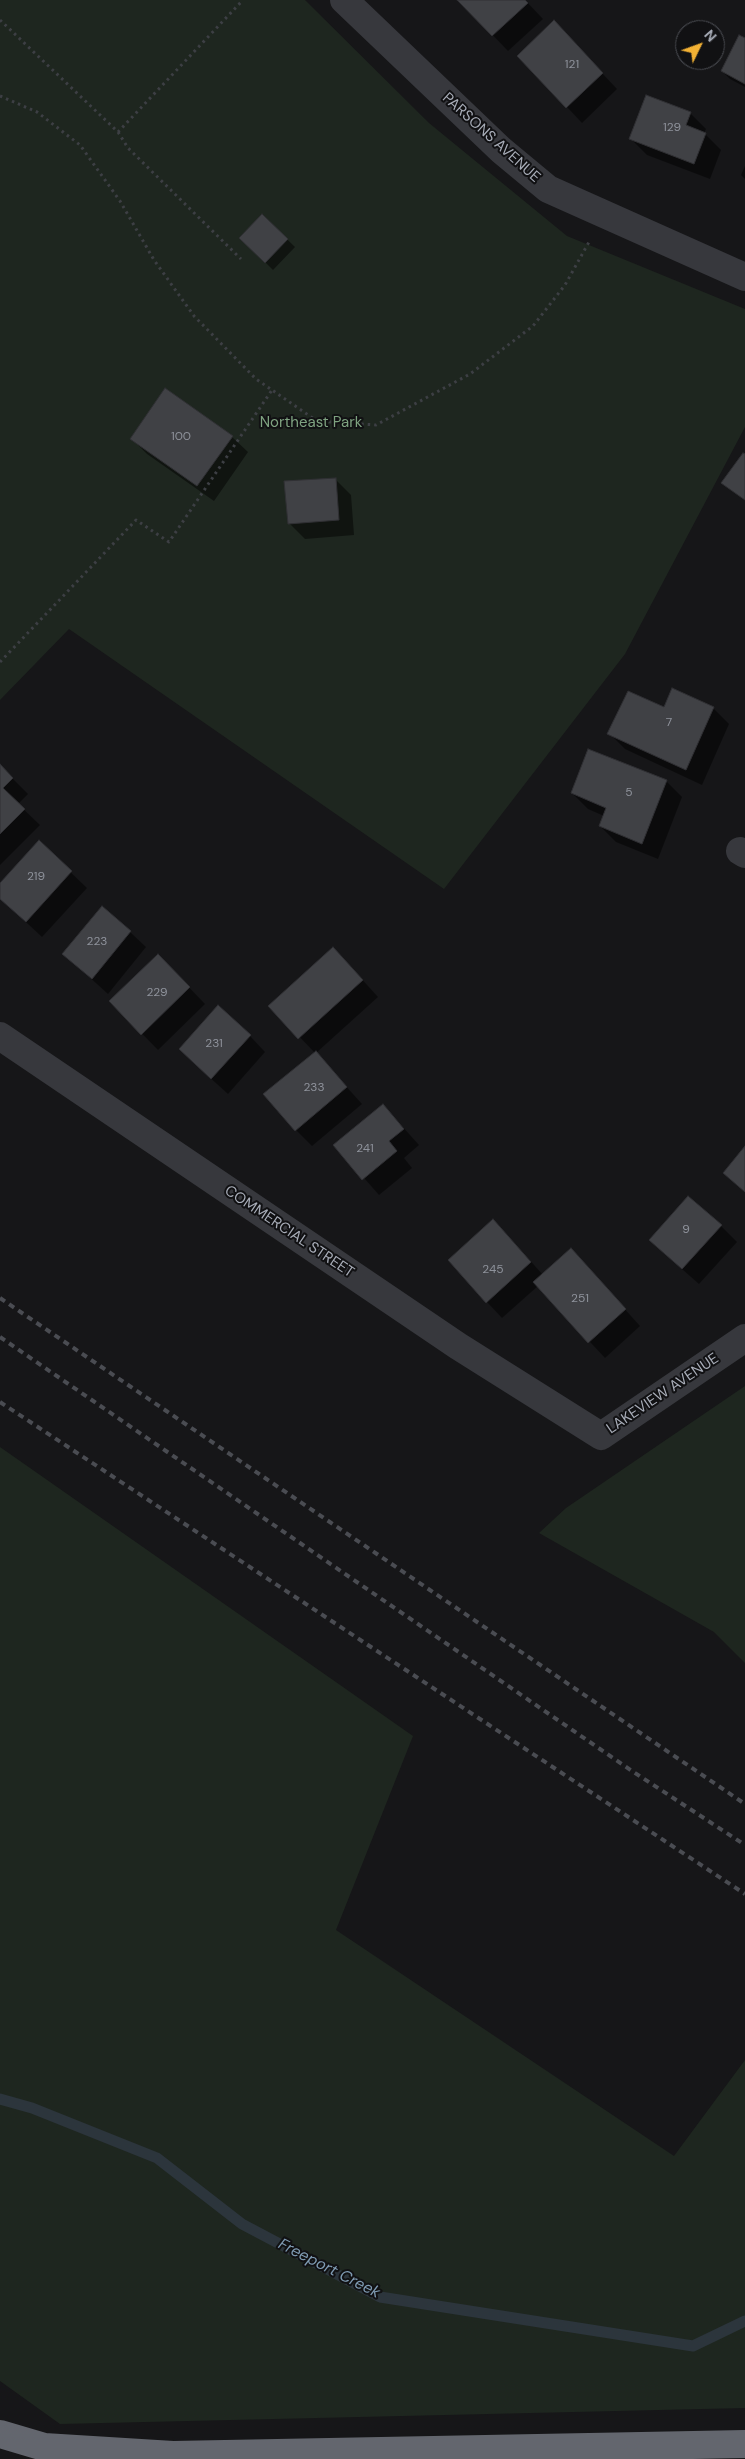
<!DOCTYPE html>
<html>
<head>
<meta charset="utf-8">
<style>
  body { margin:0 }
  #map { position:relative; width:745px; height:2459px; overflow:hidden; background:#161618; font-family:"DM Sans",sans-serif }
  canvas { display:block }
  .north { position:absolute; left:675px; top:20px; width:50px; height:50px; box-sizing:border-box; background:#111113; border:1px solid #4d4f55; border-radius:50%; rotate:48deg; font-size:14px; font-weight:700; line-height:20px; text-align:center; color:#a8adb8 }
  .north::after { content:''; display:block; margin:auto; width:18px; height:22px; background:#f2b134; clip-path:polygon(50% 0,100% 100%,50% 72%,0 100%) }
</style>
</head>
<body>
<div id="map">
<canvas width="745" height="2459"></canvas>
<div class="north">N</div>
</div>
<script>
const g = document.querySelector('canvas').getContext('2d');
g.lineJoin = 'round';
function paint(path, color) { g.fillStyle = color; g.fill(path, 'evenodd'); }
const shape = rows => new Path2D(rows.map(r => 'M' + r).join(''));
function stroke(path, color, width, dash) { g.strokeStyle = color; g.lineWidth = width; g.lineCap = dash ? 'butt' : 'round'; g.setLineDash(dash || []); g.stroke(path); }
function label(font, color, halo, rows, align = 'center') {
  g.font = font + ' "DM Sans",sans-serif'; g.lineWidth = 4; g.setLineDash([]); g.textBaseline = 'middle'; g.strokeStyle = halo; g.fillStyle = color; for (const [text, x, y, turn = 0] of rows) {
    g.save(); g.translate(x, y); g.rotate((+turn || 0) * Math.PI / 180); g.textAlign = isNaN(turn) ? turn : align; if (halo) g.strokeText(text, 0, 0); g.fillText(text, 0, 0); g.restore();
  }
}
paint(shape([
  [0,0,305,0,429,123,567,236,745,309,745,427,625,654,444,889,69,629,0,700],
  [745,1386,745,1663,714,1632,539,1533,566,1508],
  [0,1447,413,1736,336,1930,674,2156,745,2060,745,2408,60,2424,0,2381]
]), '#1e261f');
paint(shape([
  [459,0,525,0,543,19,508,51],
  [569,38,617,89,582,123,567,107],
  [745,40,745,87,730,79,722,71],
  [690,113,706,129,704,133,721,150,710,179,647,155,631,139],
  [745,166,745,179,741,175],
  [263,216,295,247,273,270,241,238],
  [232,437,248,452,214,501,147,454,131,438],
  [335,479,351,495,354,535,305,539,289,523],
  [713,708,729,724,702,785,625,749,609,733,665,709],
  [0,766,28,794,18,804,40,825,0,865],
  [666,781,682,797,658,859,616,842,600,826,604,816,588,809,572,793],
  [39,842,87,888,42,937,0,898,0,885],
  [130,932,146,947,108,994,64,954],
  [158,955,205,1004,158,1050,110,1001],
  [349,965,378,997,316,1053,362,1104,312,1146,296,1130,315,1053,270,1006],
  [250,1036,265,1052,228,1094,196,1065],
  [383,1105,419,1145,404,1158,412,1168,379,1195,335,1145],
  [721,1226,737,1242,699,1284,666,1255],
  [509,1237,543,1275,586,1266,640,1326,605,1358,538,1286,502,1318,487,1302]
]), '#0007');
stroke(shape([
  [0,2099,32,2108,157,2158,242,2224,380,2297,693,2346,745,2321]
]), '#2c353c', 11);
const building = shape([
  [457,0,525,0,528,3,492,36,457,0],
  [554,20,603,73,566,108,517,56,554,20],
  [739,35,745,38,745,84,721,71,739,35],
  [646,95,691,112,686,125,706,133,694,164,629,139,646,95],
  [262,214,288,239,265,263,239,238,262,214],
  [165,388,233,436,197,486,130,439,165,388],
  [743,453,745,454,745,500,721,483,743,453],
  [336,478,339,520,288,524,284,481,336,478],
  [672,688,714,707,686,770,607,734,628,691,664,707,672,688],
  [588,749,667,780,642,844,599,826,606,808,571,793,588,749],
  [0,764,13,778,3,788,25,809,0,834,0,764],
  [39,840,72,871,26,922,0,899,0,883,39,840],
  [102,906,131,931,92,979,62,954,102,906],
  [333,947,363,980,298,1039,268,1006,333,947],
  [158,954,190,987,141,1035,109,1001,158,954],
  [218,1005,251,1035,211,1079,179,1049,218,1005],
  [316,1051,347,1087,295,1131,263,1094,316,1051],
  [383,1104,404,1129,389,1141,397,1151,362,1180,333,1145,383,1104],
  [745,1146,745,1192,723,1173,745,1146],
  [688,1196,722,1225,682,1269,649,1240,688,1196],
  [493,1219,531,1262,486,1303,448,1260,493,1219],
  [571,1248,626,1309,588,1343,533,1282,571,1248]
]);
paint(building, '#404145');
stroke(building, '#303034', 1);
stroke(shape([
  [0,20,118,132,243,0],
  [0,96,37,112,80,145,120,201,154,260,194,316,256,379,317,421,376,425,470,374,533,326,565,285,589,242],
  [118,132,128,148,241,259],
  [0,662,136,520,169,542,272,390]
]), '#3d3f44', 3, [2.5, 4]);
stroke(shape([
  [344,0,501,150,548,189,745,277],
  [740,851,745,854],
  [0,1036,458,1346,601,1436,745,1338]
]), '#37383d', 28);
stroke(shape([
  [0,2434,44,2447,173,2455,745,2444]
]), '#63666e', 28);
stroke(shape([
  [0,1298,745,1804],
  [0,1337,632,1771,745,1845],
  [0,1402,745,1894]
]), '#4a4c52', 4, [6, 5]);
label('12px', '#8e929b', null, [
  ["121",572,65],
  ["129",672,128],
  ["100",181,437],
  ["7",669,723],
  ["5",629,793],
  ["219",36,877],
  ["223",97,942],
  ["229",157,993],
  ["231",214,1044],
  ["233",314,1088],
  ["241",365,1149],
  ["9",686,1230],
  ["245",493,1270],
  ["251",580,1299]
]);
label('15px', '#a8adb8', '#111113', [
  ["PARSONS AVENUE",491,138,42],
  ["COMMERCIAL STREET",289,1232,34],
  ["LAKEVIEW AVENUE",663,1394,-34]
]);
label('15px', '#7fa381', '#111113', [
  ["Northeast Park",311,423]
]);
label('italic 16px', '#7f9bb3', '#111113', [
  ["Freeport Creek",329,2269,27]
]);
</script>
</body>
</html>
